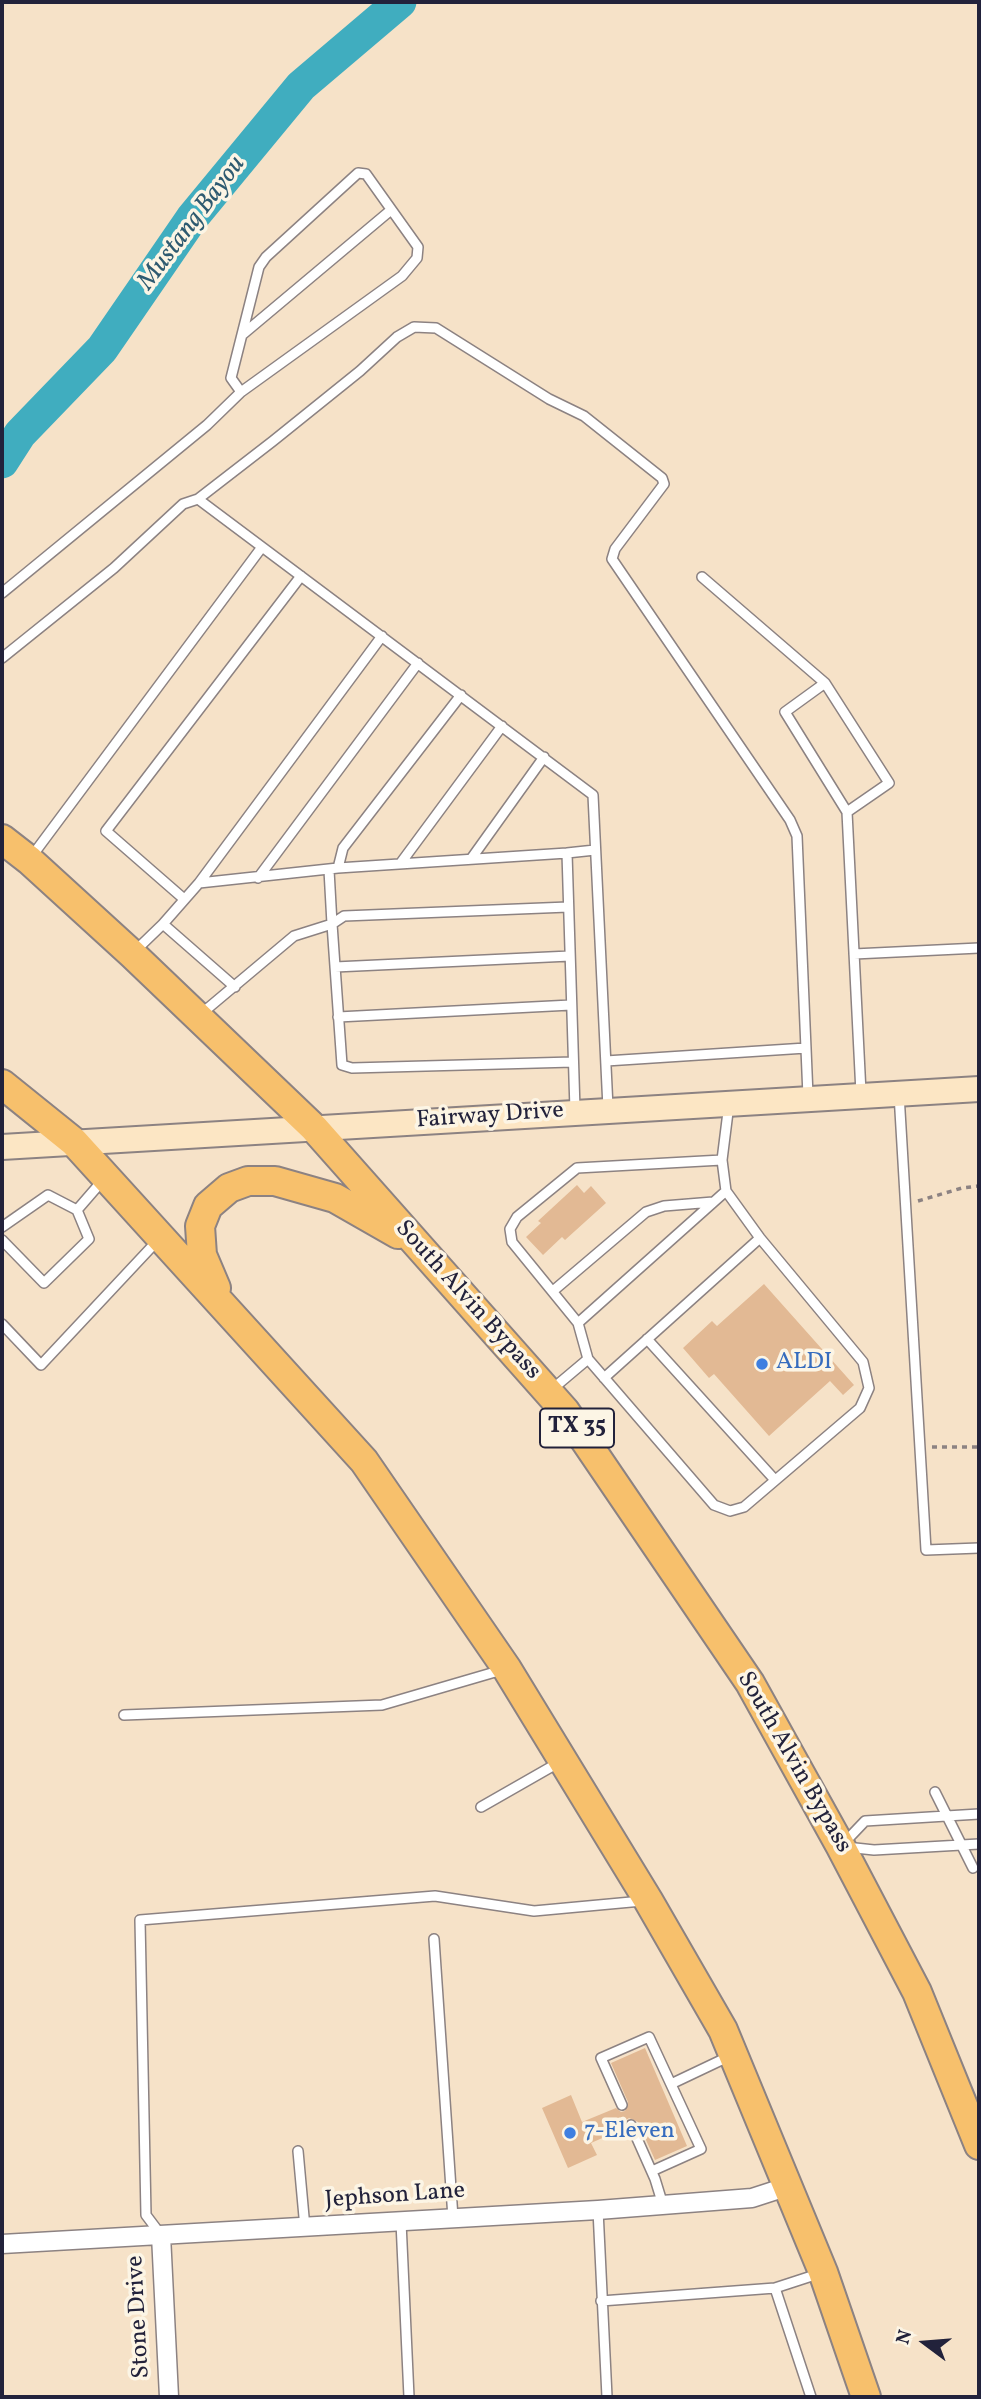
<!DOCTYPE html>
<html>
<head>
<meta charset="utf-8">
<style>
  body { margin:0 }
  #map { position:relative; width:981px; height:2399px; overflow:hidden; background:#f6e2c8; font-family:Vollkorn,serif }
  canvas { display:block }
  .frame { position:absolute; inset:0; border:4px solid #22223b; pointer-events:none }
  .north { position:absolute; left:890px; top:2308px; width:70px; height:70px; -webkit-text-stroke:5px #fcf5e5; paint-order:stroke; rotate:286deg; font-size:19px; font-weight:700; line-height:28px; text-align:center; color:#22223b }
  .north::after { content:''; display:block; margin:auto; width:24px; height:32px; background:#22223b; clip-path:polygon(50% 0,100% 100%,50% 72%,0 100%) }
</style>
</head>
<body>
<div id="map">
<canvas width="981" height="2399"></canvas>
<div class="frame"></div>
<div class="north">N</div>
</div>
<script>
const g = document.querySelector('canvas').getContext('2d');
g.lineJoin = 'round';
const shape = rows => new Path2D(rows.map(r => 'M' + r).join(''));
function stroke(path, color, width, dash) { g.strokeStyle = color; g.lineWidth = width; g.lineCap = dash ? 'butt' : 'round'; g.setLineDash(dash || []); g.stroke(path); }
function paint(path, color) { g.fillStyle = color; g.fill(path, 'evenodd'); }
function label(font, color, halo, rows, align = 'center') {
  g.font = font + ' Vollkorn,serif'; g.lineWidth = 7; g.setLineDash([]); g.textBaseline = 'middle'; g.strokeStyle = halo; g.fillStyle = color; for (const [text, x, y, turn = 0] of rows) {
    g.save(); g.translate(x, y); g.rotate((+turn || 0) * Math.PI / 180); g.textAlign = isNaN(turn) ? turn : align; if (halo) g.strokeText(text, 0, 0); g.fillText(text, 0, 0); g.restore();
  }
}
stroke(shape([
  [2,462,20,434,102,349,192,218,301,86,400,2]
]), '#40adbf', 33);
paint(shape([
  [577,1185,584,1193,591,1186,606,1203,565,1240,562,1237,543,1255,526,1237,541,1223,538,1221],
  [764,1284,854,1385,843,1395,830,1381,769,1436,714,1374,709,1378,683,1348,712,1321,717,1326],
  [645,2048,687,2146,655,2160,638,2122,629,2118,625,2121,625,2128,591,2143,597,2155,568,2168,542,2108,571,2095,582,2122,616,2108,621,2112,625,2111,628,2102,611,2063]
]), '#e2b994');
const lane = shape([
  [242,335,391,210],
  [198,499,593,795,608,1108],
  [702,577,825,683,889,783,847,812],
  [2,593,207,425,241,392,402,276,417,258,418,247,366,174,358,173,266,257,259,267,231,378,241,392],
  [2,658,114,568,183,504,198,499,273,441,360,371,397,337,414,327,436,328,549,399,584,416,662,478,664,484,615,549,612,559,790,820,797,836,808,1096],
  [825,683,785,712,847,812,861,1093],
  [567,853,595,850],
  [32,856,262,547],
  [471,859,544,757],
  [400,864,502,726],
  [338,868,343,848,461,695],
  [258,878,418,663],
  [199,883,382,636],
  [184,899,106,831,301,576],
  [568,907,344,916,332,924,342,1065,352,1068,573,1062],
  [163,924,235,987],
  [134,952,163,924,199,883,338,868,567,853,575,1110],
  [854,954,979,948],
  [335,967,570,956],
  [201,1014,294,936,332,924,329,870],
  [338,1017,571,1005],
  [606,1061,806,1048],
  [899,1094,926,1550,979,1548],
  [2,1227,48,1195,77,1210],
  [2,1240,44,1283,89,1239,77,1210,103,1180],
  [553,1291,646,1212,664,1206,713,1202],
  [578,1323,726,1191],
  [2,1324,41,1365,159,1239],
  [647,1339,775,1480],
  [588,1359,714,1505,730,1511,744,1507,860,1408,869,1388,863,1362,760,1238,726,1191,722,1160],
  [604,1378,760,1238],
  [550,1391,588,1359,578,1323,512,1242,510,1229,517,1217,577,1168,722,1160,729,1104],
  [124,1715,382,1705,502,1670],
  [935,1792,973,1868],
  [481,1807,558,1763],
  [844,1843,865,1821,979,1814],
  [846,1847,874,1850,979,1844],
  [434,1939,453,2218],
  [671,2084,730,2056],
  [622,2105,601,2058,649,2037,701,2149,652,2171],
  [631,2125,655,2179,663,2205],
  [298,2151,305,2228],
  [598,2210,607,2397],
  [401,2222,409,2397],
  [161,2235,146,2215,140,1920,435,1896,534,1911,642,1901],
  [601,2301,775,2288],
  [811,2397,775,2288,821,2273]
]);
const street = shape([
  [161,2235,169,2397],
  [2,2244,598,2210,752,2198,789,2186]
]);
const secondary = shape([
  [2,1147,979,1089]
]);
const primary = shape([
  [2,839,29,860,132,954,314,1128,565,1411,750,1683,841,1847,917,1992,979,2145],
  [2,1084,74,1142,364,1461,507,1669,648,1900,723,2030,823,2272,866,2397],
  [216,1288,202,1255,200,1226,208,1206,229,1188,248,1181,275,1181,335,1198,398,1234]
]);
stroke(lane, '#8c8282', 12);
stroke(street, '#8c8282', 21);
stroke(secondary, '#8c8282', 28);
stroke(primary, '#8c8282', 32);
stroke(shape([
  [918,1201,962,1188,979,1186],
  [932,1447,979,1447]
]), '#8c8282', 3.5, [5, 5]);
stroke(lane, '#fff', 9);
stroke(street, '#fff', 18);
stroke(secondary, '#fce6c4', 24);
stroke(primary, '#f7c06c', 28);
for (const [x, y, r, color] of [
  [762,1364,7,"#3f7fe0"],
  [570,2133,7,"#3f7fe0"]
]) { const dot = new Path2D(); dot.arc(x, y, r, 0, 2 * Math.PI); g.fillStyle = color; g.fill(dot); stroke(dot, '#fcf5e5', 2.5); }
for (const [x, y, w] of [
  [577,1428,74]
]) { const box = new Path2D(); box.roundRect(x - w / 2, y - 19.5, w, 39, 5); g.fillStyle = '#fcf5e5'; g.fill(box); stroke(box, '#22223b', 2); }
label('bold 23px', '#22223b', null, [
  ["TX 35",577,1428]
]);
label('24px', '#22223b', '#fcf5e5', [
  ["Fairway Drive",490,1117,-4],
  ["South Alvin Bypass",467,1301,48],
  ["South Alvin Bypass",793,1763,60],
  ["Jephson Lane",395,2197,-4],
  ["Stone Drive",140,2317,-93]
]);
label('24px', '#366cbe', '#fcf5e5', [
  ["ALDI",776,1364],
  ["7-Eleven",584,2133]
], 'left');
label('italic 26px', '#2e5a70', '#fcf5e5', [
  ["Mustang Bayou",193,224,-53]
]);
</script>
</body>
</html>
